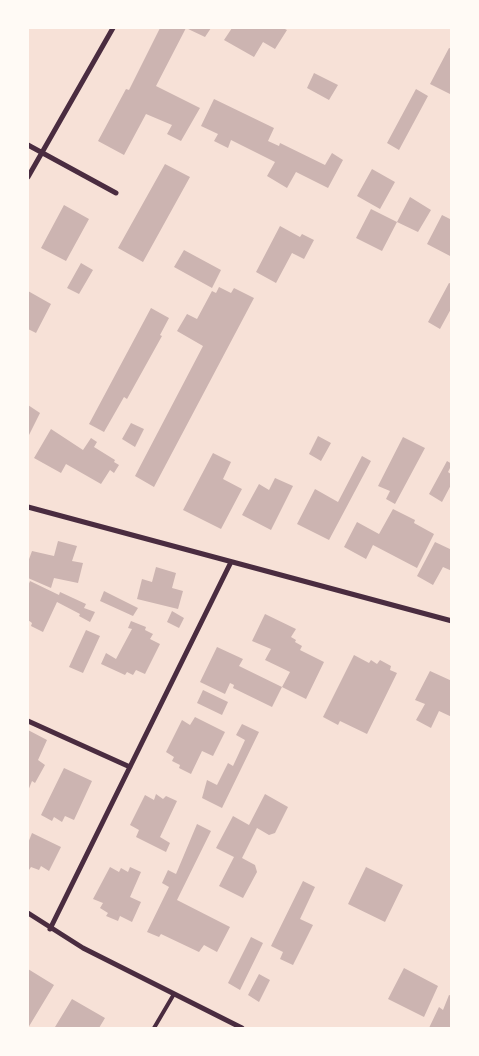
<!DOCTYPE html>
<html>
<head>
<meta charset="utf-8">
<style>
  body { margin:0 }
  #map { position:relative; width:479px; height:1056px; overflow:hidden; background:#f7e1d7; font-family:"IBM Plex Serif",serif }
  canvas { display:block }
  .frame { position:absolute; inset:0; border:29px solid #fffaf5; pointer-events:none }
</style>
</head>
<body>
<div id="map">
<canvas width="479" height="1056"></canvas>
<div class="frame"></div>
</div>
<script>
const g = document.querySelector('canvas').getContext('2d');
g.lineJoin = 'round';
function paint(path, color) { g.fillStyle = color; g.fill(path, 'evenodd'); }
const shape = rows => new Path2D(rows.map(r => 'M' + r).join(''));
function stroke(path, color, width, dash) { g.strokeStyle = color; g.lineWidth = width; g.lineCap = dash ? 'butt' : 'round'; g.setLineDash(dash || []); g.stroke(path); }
paint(shape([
  [160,28,211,28,205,37,186,28,156,86,200,108,181,141,167,134,172,125,146,114,124,155,98,141,126,89,129,90],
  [232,28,283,28,287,30,275,49,263,42,254,57,224,40],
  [449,48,452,49,452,95,430,84],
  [314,73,338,85,329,100,307,88],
  [416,89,428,96,399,150,387,143],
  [214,99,274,128,268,141,279,146,280,143,325,165,332,153,343,160,328,188,296,172,287,188,267,176,275,162,231,140,228,148,214,141,218,134,201,126],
  [165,164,190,177,143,262,118,248],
  [372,169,395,182,380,209,357,196],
  [410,197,431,210,418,232,397,222],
  [64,205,89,219,66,261,41,248],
  [371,209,397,222,382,251,356,238],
  [442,215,452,220,452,257,427,244],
  [280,226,300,237,302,234,314,240,304,259,292,253,276,283,256,272],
  [184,250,221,270,212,288,174,267],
  [81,263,93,270,79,294,67,288],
  [449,283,452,284,452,307,440,329,428,322],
  [219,287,231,293,234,288,254,298,154,487,135,476,203,346,177,331,187,314,197,319,212,291,216,293],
  [28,291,51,304,36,333,28,329],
  [151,308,169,318,160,335,162,336,127,399,124,397,104,432,89,424],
  [28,405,40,413,28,437],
  [131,423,144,429,135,447,122,439],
  [51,429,83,450,91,438,97,442,94,447,115,460,114,462,119,465,114,473,110,470,101,484,66,464,61,473,34,458],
  [318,436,331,443,321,461,309,454],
  [403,437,425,448,395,504,386,499,390,491,378,486],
  [213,453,231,462,223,479,242,489,221,529,183,510],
  [362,456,371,461,329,540,297,524,315,489,338,502],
  [447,461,452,464,448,472,452,475,452,483,442,502,429,494],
  [275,478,293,486,271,530,242,515,259,484,269,490],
  [393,509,415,520,414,523,434,534,417,568,373,545,366,559,344,547,357,522,379,534],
  [58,541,77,546,72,561,83,563,78,583,54,578,51,588,28,578,28,562,32,551,54,556],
  [435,542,452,550,452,571,443,567,433,585,417,576],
  [156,567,176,573,172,588,183,591,178,609,137,599,142,579,152,582],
  [30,581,59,595,60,592,86,604,84,608,95,612,90,622,79,616,80,614,57,602,43,632,31,626,32,623,28,620,28,586],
  [104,591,138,608,133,616,100,601],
  [172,611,184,618,179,628,167,622],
  [265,614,296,629,291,637,296,640,295,642,302,646,300,650,324,662,306,699,282,687,290,672,265,660,271,649,252,641],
  [131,621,146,627,145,630,153,634,150,639,160,644,145,674,136,670,133,675,127,672,125,675,101,664,106,653,116,659,132,629,128,628],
  [86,630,100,636,83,673,69,667],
  [217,647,243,659,239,666,282,687,272,707,233,688,234,685,230,683,225,694,200,682],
  [354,655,369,663,371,660,377,664,380,660,391,666,390,670,397,673,367,734,340,721,338,725,323,717],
  [430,671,452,681,452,717,439,711,431,728,416,720,425,704,415,700],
  [203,690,228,702,222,715,197,703],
  [195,717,225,732,213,756,202,751,191,774,179,768,180,765,172,761,174,757,166,752,182,720,190,725],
  [242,724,259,732,222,808,202,798,207,780,217,785,228,763,233,766,245,740,236,735],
  [28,730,47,740,38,760,45,765,35,783,32,781,28,791],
  [64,768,92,781,74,820,65,816,62,822,54,817,52,821,41,815],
  [156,794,163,799,166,796,177,801,160,837,170,843,166,852,136,837,139,830,130,825,145,795,154,800],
  [265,794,288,807,275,833,269,835,257,828,242,858,255,865,257,872,243,898,219,886,234,857,216,848,233,816,249,825],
  [197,824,211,831,177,900,230,927,217,952,204,945,199,952,161,934,159,937,147,932,169,887,162,883,168,870,176,874],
  [32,833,61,847,49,871,41,866,39,870,31,867,29,870,28,869,28,843],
  [110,867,119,872,121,868,128,872,130,867,141,872,130,897,141,902,132,922,120,916,118,921,106,916,108,913,100,908,103,903,93,899],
  [366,867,403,885,385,922,348,904],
  [303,881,315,887,300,919,313,925,293,965,280,959,283,952,271,946],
  [251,937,263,943,240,990,228,983],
  [404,968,438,986,424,1017,388,999],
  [28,969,54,985,28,1028],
  [259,974,270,980,259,1002,248,995],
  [449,995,452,996,452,1028,429,1028,439,1007,443,1010],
  [72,999,105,1018,99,1028,58,1028,55,1027]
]), '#ccb4b1');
stroke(shape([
  [154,1028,174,994]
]), '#4a2c40', 4);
stroke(shape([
  [28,145,116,193],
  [28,177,113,28],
  [28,507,452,621],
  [28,721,130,767],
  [28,913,83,948,242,1028],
  [50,929,231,562]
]), '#4a2c40', 5);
</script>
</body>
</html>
